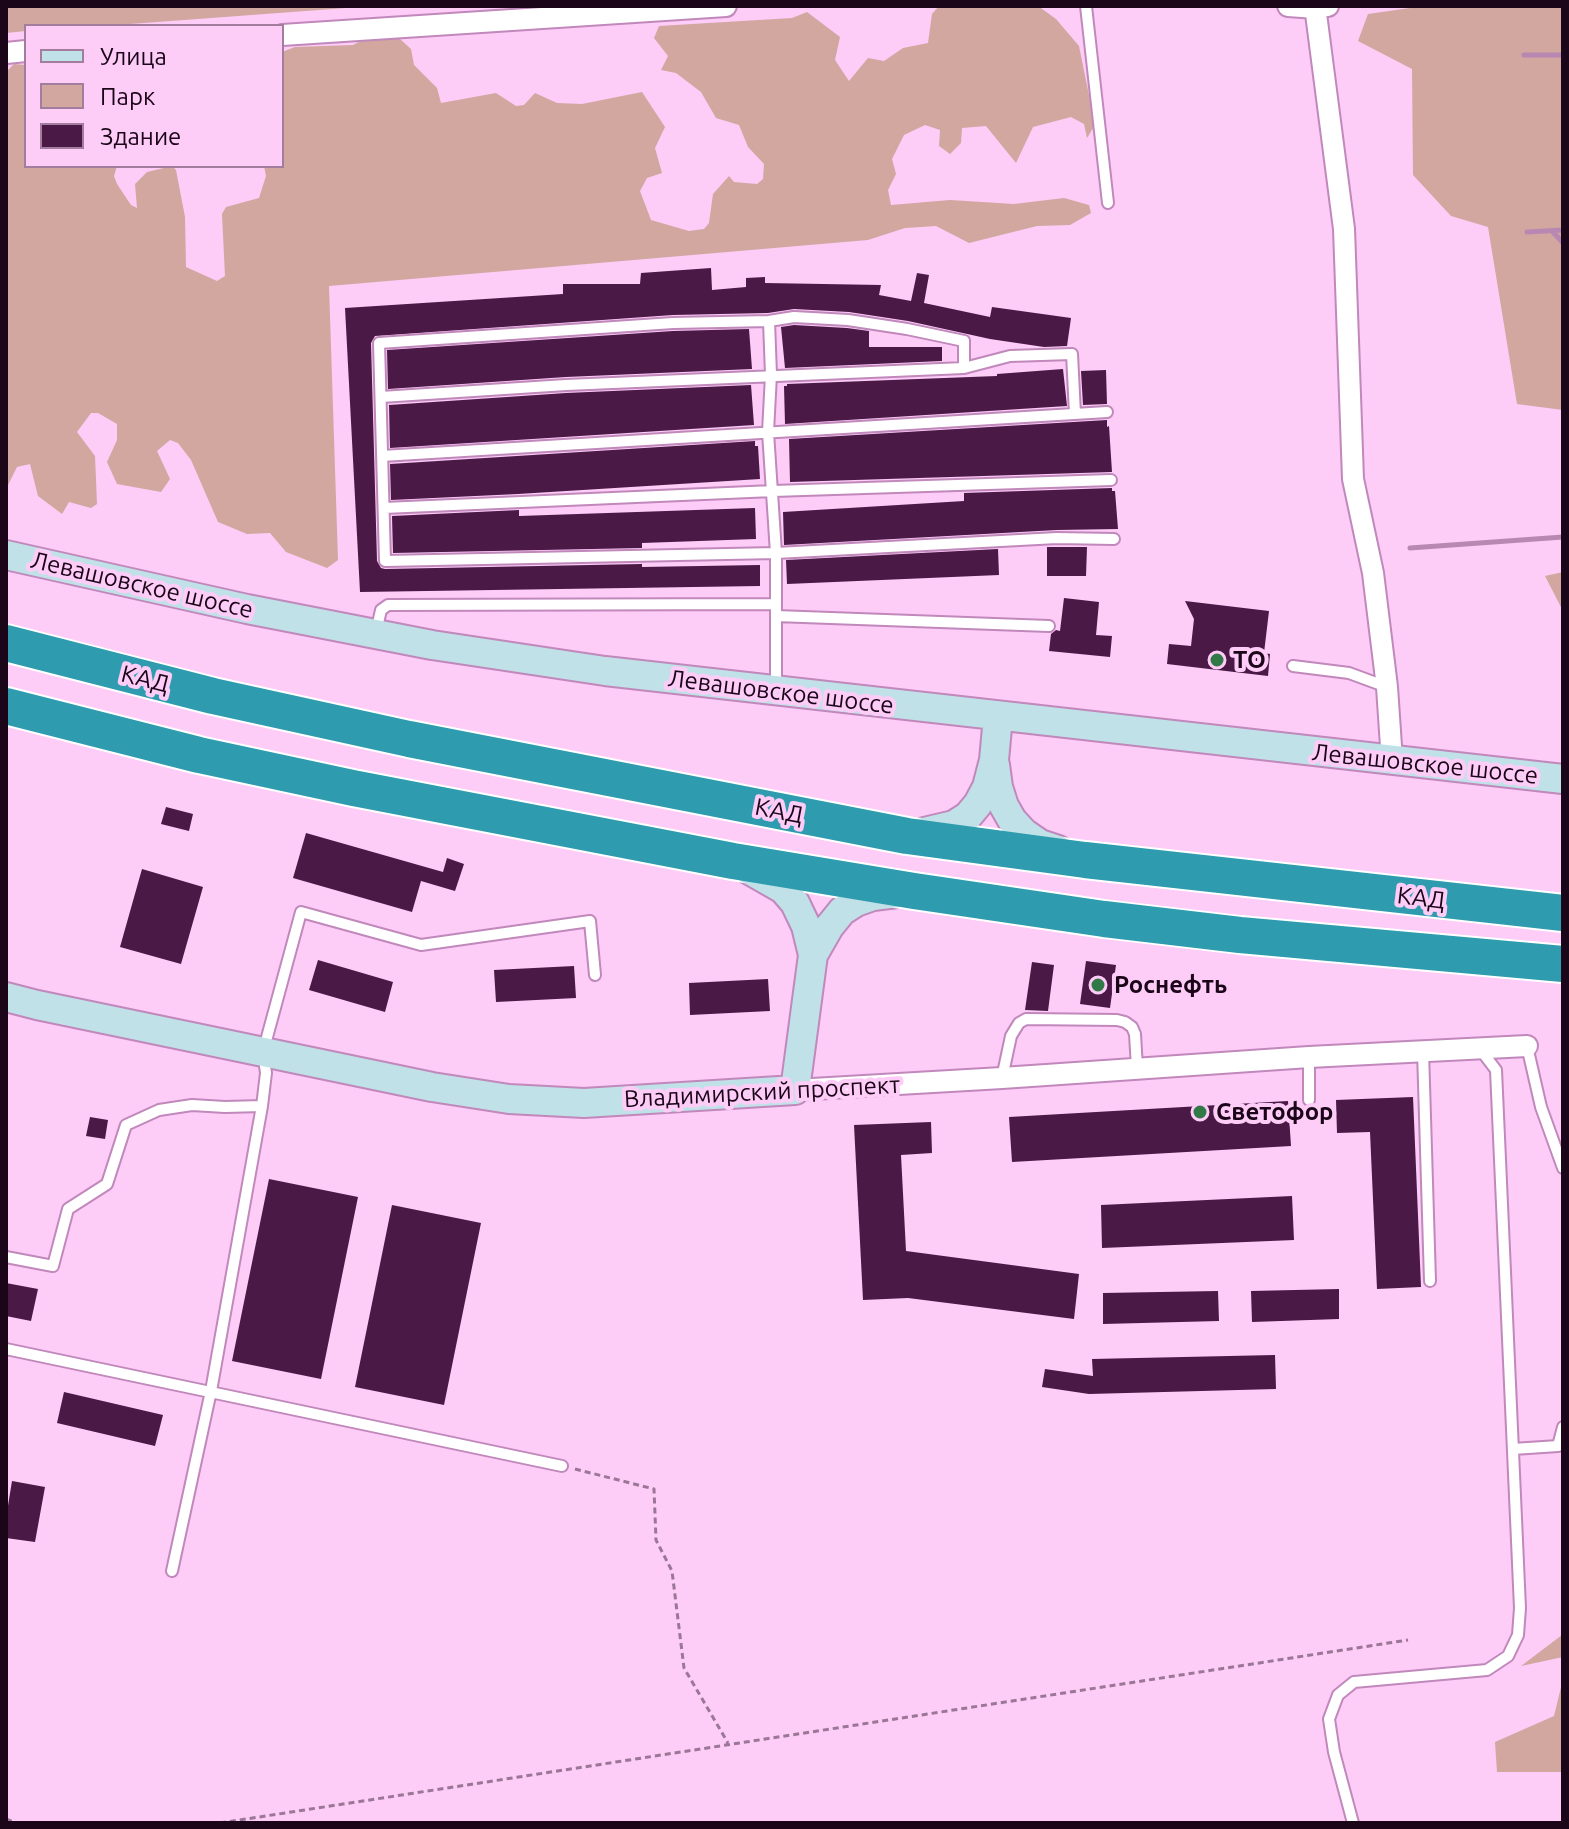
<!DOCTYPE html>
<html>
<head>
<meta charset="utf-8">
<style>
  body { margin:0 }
  #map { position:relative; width:1569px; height:1829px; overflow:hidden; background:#fdccf7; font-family:Ubuntu,sans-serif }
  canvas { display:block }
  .frame { position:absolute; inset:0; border:8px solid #1a0618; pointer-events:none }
  .legend { position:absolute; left:24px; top:24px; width:260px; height:144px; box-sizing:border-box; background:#fdccf7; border:2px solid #a27d9e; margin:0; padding:10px 14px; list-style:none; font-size:24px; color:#1a0618 }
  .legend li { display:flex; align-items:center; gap:16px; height:40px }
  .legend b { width:40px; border:2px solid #a27d9e }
</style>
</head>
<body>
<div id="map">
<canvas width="1569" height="1829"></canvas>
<div class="frame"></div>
<ul class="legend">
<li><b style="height:10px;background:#c0e1e7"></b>Улица</li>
<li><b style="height:22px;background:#d1a7a0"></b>Парк</li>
<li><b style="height:22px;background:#4a1946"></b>Здание</li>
</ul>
</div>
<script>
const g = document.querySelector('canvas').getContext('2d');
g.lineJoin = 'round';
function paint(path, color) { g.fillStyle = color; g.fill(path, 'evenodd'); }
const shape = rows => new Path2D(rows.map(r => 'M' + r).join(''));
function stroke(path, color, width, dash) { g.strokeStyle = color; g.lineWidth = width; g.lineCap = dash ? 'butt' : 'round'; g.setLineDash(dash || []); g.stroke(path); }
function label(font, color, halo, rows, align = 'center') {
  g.font = font + ' Ubuntu,sans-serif'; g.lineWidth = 8; g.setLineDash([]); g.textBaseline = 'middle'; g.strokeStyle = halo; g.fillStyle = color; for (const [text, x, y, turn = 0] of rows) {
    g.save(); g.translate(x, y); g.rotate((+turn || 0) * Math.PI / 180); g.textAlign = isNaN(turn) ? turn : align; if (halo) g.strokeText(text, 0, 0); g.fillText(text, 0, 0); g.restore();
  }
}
paint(shape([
  [6,6,401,6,373,6,103,26,26,26,26,31,6,33],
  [939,6,1038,6,1056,19,1079,46,1095,125,1087,138,1084,124,1071,117,1033,127,1016,163,986,126,962,128,961,143,950,154,939,146,940,130,925,125,904,135,892,159,896,174,888,190,891,205,950,200,1014,204,1064,198,1089,205,1091,213,1070,225,1037,226,969,243,936,226,905,228,868,240,329,286,338,560,327,568,286,552,270,533,247,534,218,522,191,460,178,443,170,440,157,451,170,479,161,492,117,484,107,462,117,440,117,424,98,413,91,413,77,432,95,456,97,504,91,508,69,502,62,514,38,496,30,464,17,467,6,489,6,77,8,70,14,64,26,65,26,166,117,166,114,176,117,184,131,205,137,208,135,184,147,172,172,166,176,170,185,217,186,267,217,281,225,276,222,214,226,207,259,198,266,176,264,166,282,166,282,52,295,47,353,45,372,35,400,39,411,49,414,65,437,88,441,103,496,93,516,106,524,105,535,93,557,103,582,104,642,92,665,127,655,148,662,173,647,178,640,191,651,220,689,231,704,229,709,223,713,194,729,176,734,182,757,184,763,179,764,164,748,147,739,125,716,118,701,92,676,73,661,70,668,56,654,38,659,26,792,18,807,12,840,37,835,60,849,81,868,58,884,61,903,48,928,43,932,14],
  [1424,6,1563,6,1563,410,1517,404,1488,227,1451,216,1413,175,1412,69,1358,41,1368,14],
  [1563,572,1563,611,1545,576],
  [1562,1635,1563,1657,1521,1666],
  [1563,1679,1563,1772,1497,1772,1495,1742,1554,1716]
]), '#d1a7a0');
stroke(shape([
  [1524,55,1563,55],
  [1527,232,1563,230],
  [1553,232,1563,243],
  [1410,548,1563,537]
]), '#b888b3', 5);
paint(shape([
  [711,268,712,290,746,287,746,278,765,277,765,283,881,285,879,295,911,301,917,273,929,275,924,303,990,317,992,307,1071,318,1067,346,1044,347,990,339,908,321,849,312,794,309,768,313,673,315,375,336,371,343,377,561,381,568,385,569,642,564,642,567,760,565,760,586,360,592,345,308,563,294,563,284,640,284,641,273],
  [794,325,847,328,869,331,869,347,942,347,942,361,785,368,781,327],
  [749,329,752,369,566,377,388,389,387,350,673,331],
  [1063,369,1067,406,785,424,784,386,787,386,787,384,997,376,997,374],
  [1106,370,1107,404,1083,405,1081,371],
  [751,385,754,425,390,448,389,405,566,393],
  [1107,420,1107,427,1109,426,1112,472,790,482,789,439],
  [755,441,755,446,758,446,760,479,518,494,391,500,390,464],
  [1112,488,1112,491,1115,491,1118,529,1057,530,784,545,783,512,964,501,964,493],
  [755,508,756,539,642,543,642,548,393,553,392,516,519,510,519,516],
  [1047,547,1087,547,1086,576,1047,576],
  [998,549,999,575,787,584,786,560],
  [1064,598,1099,602,1096,635,1112,636,1110,657,1049,651,1051,634,1056,630,1060,631],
  [1185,601,1269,611,1264,653,1270,654,1268,676,1167,664,1169,644,1191,646,1194,619],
  [166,807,193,814,189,831,161,824],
  [306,833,443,872,447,858,464,864,455,891,421,881,412,912,293,878],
  [142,869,203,887,181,964,120,947],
  [318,960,393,982,385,1012,309,990],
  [1086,961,1116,965,1110,1008,1080,1004],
  [1032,962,1054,965,1048,1011,1025,1010],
  [574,966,576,998,496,1002,494,970],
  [768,979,770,1011,690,1015,689,983],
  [1413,1097,1421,1287,1377,1289,1370,1132,1337,1133,1336,1100],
  [1288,1101,1291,1146,1012,1162,1009,1117],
  [90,1117,108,1120,105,1139,86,1136],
  [931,1122,932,1153,901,1155,906,1251,1079,1274,1074,1319,908,1298,863,1300,854,1125],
  [269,1179,358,1197,321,1379,232,1361],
  [1292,1196,1294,1240,1102,1248,1101,1205],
  [392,1205,481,1223,444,1405,355,1387],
  [6,1283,38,1289,31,1321,6,1316],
  [1339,1289,1339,1319,1252,1322,1251,1291],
  [1218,1291,1219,1321,1103,1324,1103,1293],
  [1275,1355,1276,1389,1089,1394,1042,1387,1045,1369,1093,1376,1092,1359],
  [64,1392,163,1415,155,1446,57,1423],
  [12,1481,45,1487,35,1542,6,1538,6,1518]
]), '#4a1946');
const lane = shape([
  [1086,6,1108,203],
  [769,321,794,317,848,320,907,329,964,341,964,368],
  [381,397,566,385,964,368,1010,356,1072,354,1075,414],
  [382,456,1107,412],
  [384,508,773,491,1111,480],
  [776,616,1049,626],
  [376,632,381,610,388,605,776,604],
  [1293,666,1349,673,1387,687],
  [776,689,776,553,768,432,771,375,769,321,673,323,379,343,385,561,776,553,1057,538,1114,539],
  [1527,1046,1541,1107,1563,1168],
  [1423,1051,1430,1281],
  [1309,1057,1309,1100],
  [1002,1078,1011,1036,1019,1023,1026,1019,1117,1020,1125,1022,1132,1027,1135,1034,1137,1068],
  [6,1257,53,1266,68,1209,107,1184,126,1125,159,1110,192,1105,225,1107,262,1106],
  [6,1349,562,1466],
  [1513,1449,1558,1446,1563,1427],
  [172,1571,211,1391,262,1106,266,1073,263,1052,301,912,421,945,590,921,595,975],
  [1353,1823,1334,1752,1329,1719,1338,1695,1354,1682,1487,1670,1508,1656,1518,1635,1520,1608,1496,1070,1480,1049]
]);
const street = shape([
  [1288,6,1316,8,1328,6],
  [1315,6,1344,229,1353,479,1373,573,1387,687,1392,761],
  [282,35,726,6],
  [6,53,26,51],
  [795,1090,1002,1078,1309,1057,1527,1046]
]);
const secondary = shape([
  [6,555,247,609,432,645,605,671,1563,779],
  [995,765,998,787,1004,806,1012,820,1024,833,1040,844,1058,850],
  [920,833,954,825,968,816,978,804,987,787,994,760,998,717],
  [813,955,829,927,842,911,856,902,873,896,897,893],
  [6,997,37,1005,432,1087,509,1099,584,1103,795,1090,813,955,806,926,795,903,783,889,748,869]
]);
const highway = shape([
  [6,643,213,696,409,739,907,836,1085,860,1563,913],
  [6,706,199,755,353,788,733,861,914,891,1104,919,1240,935,1563,964]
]);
stroke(lane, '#c188bb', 14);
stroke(street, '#c188bb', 24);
stroke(secondary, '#c188bb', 32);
stroke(highway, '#fff', 40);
stroke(shape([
  [575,1469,654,1489,656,1540,672,1571,684,1668,728,1743],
  [6,1819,17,1823],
  [220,1823,1408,1640]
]), '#9b7797', 3, [6, 4]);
stroke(lane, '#fff', 10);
stroke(street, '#fff', 20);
stroke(secondary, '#c0e1e7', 28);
stroke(highway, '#2e9cae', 36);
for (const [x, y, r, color] of [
  [1217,660,8,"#317946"],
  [1098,985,8,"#317946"],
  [1200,1112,8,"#317946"]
]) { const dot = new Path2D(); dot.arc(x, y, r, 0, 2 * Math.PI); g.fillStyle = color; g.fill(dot); stroke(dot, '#fdccf7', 3); }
label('24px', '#1a0618', '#fdccf7', [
  ["Левашовское шоссе",142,585,13],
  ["КАД",145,679,14],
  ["Левашовское шоссе",781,692,7],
  ["Левашовское шоссе",1425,764,6],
  ["КАД",779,811,11],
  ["КАД",1421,898,7],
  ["Владимирский проспект",762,1092,-3]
]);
label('bold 24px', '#1a0618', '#fdccf7', [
  ["ТО",1233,660],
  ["Роснефть",1114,985],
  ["Светофор",1216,1112]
], 'left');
</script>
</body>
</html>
